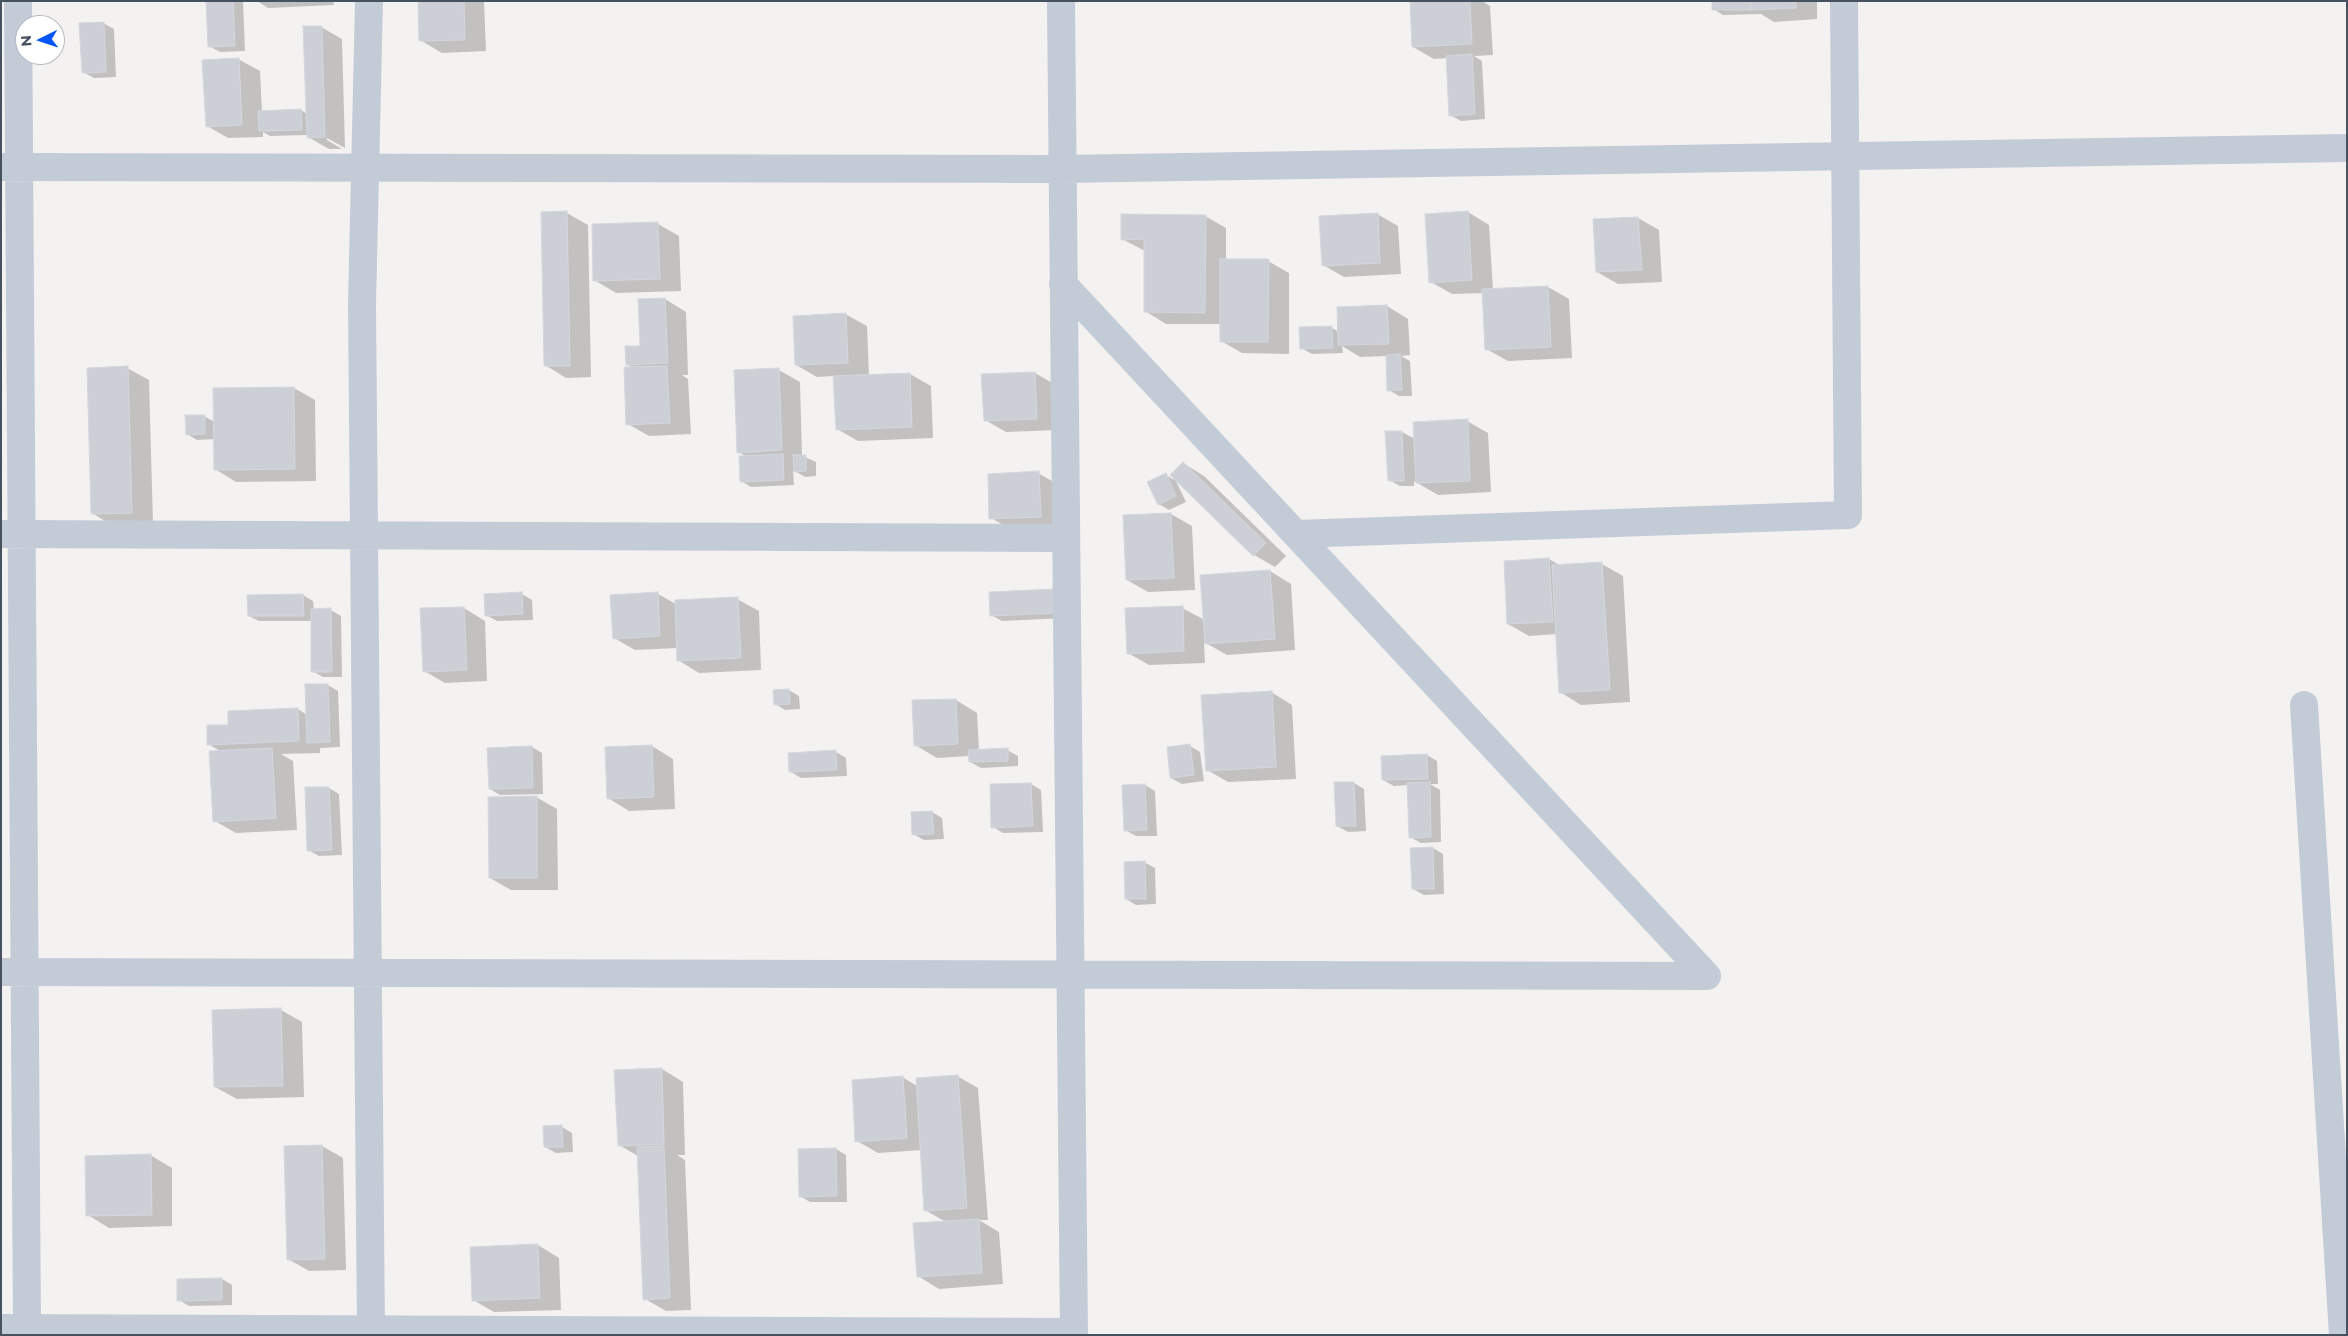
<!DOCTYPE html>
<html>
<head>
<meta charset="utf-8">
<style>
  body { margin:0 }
  #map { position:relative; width:2348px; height:1336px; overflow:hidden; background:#f4f1f1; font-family:Montserrat,sans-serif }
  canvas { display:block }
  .frame { position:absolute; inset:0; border:2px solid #475261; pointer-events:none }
  .north { position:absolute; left:15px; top:15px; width:50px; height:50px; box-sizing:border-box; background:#fff; border:1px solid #b5bac0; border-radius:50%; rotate:266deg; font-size:14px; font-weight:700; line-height:20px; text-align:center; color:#475261 }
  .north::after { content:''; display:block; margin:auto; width:18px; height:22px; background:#0655f8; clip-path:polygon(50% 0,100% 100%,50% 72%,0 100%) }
</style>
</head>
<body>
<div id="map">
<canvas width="2348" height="1336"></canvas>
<div class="frame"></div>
<div class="north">N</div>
</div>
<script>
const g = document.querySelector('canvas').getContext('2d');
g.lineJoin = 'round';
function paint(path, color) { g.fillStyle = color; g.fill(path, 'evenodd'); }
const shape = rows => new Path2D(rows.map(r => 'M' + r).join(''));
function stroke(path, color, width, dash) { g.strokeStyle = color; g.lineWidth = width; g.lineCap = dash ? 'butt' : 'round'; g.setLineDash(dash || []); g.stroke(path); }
paint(shape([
  [207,1,243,1,245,51,220,52,209,46],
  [257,1,333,1,334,5,268,8],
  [419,1,484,1,486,51,442,53,420,40],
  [1411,1,1482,1,1490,6,1493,55,1474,56,1482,61,1485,119,1461,121,1450,115,1448,58,1434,59,1413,47],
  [1713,1,1817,1,1817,19,1774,22,1761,14,1723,15,1713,9],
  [103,23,114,29,116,77,94,78,83,72],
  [321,27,342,39,345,148,327,138,327,140,342,149,329,149,308,137,308,135,270,136,263,132,263,137,228,138,207,126,238,59,260,71,262,112,301,110,307,114],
  [1468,212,1489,225,1493,290,1548,287,1569,299,1572,358,1508,361,1486,349,1484,293,1452,294,1431,282],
  [567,213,588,225,591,377,566,378,545,365],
  [1377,214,1398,226,1401,274,1344,277,1323,265],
  [1205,216,1226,228,1226,261,1268,261,1289,273,1289,354,1242,353,1221,341,1221,324,1166,324,1145,311,1145,251,1122,239],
  [1638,218,1659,230,1662,282,1618,284,1597,272,1594,220],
  [658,224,679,236,681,291,616,293,594,280,593,226],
  [665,299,686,312,688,375,682,375,688,379,691,434,649,436,628,424,633,368,627,364,641,347],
  [1387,306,1408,319,1410,355,1401,356,1410,361,1412,396,1399,396,1389,390,1387,356,1360,357,1342,346,1343,353,1312,354,1301,348,1332,328,1339,332,1338,308],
  [845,314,867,326,869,376,910,374,931,386,933,438,858,441,837,429,834,376,817,377,796,365],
  [127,368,149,380,153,524,113,526,92,513],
  [779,370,800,382,802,456,816,462,816,476,805,477,793,470,794,485,751,487,741,481,746,456,738,452],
  [1035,373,1056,385,1058,430,1006,432,985,420],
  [294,388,315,400,316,481,236,482,215,469,215,439,197,440,187,434,204,416,215,422,214,389],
  [1467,421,1488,433,1491,492,1438,495,1414,481,1414,486,1400,486,1389,480,1387,432,1402,432,1415,439],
  [1183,463,1204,476,1286,556,1275,567,1254,555,1172,475],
  [1038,473,1059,485,1062,528,1012,530,991,518],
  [1166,475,1176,481,1186,502,1169,510,1159,504],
  [1171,514,1192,526,1195,590,1148,592,1127,580,1125,516],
  [1549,559,1561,566,1602,564,1623,576,1630,702,1581,705,1560,692,1557,634,1529,636,1508,624,1505,562],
  [1270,571,1291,584,1295,650,1227,655,1204,642,1205,663,1149,665,1128,653,1182,608,1205,620],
  [1054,591,1066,618,1002,621,991,615],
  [522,594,532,600,533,620,497,621,486,615,485,596],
  [658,594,676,604,737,599,759,611,761,670,699,673,678,660,678,648,635,650,614,638],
  [303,595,313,601,314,610,331,610,341,616,342,677,323,677,312,671,312,621,259,621,249,616,248,596],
  [464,608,485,621,487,681,445,683,424,671],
  [328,685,338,691,340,747,320,748,320,753,281,754,293,761,297,830,236,833,215,821,222,752,208,744,230,726,298,709,307,715],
  [789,690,799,696,800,709,785,710,775,704],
  [1271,692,1292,705,1296,779,1228,782,1207,770],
  [956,700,977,713,979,751,1007,750,1018,756,1018,766,981,768,970,762,970,756,937,758,915,745,914,701],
  [652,746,673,759,675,809,629,811,608,798],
  [1190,746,1200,752,1204,781,1182,784,1171,778],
  [532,747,542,753,543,794,500,795,490,789],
  [836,752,846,758,847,776,801,778,791,772],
  [1427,755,1437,761,1438,784,1430,784,1440,790,1441,842,1421,843,1410,837,1409,785,1394,786,1383,780],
  [1354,783,1364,789,1366,831,1348,832,1337,826],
  [1031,784,1041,790,1043,832,1003,833,993,827],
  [1145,785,1155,791,1157,836,1136,836,1125,830,1124,786],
  [329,788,339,794,342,855,319,856,308,850],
  [536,797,557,809,558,890,511,890,490,878],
  [932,812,942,818,944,839,924,840,913,834],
  [1433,848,1443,854,1444,894,1424,895,1413,889],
  [1144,862,1155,868,1156,904,1136,905,1126,899],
  [281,1010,302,1022,304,1097,237,1099,215,1087,213,1011],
  [662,1069,683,1082,685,1155,677,1155,685,1160,691,1310,666,1311,645,1299,638,1156,619,1145],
  [957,1076,978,1088,988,1220,979,1220,999,1232,1003,1284,939,1289,918,1276,946,1222,925,1210,922,1150,878,1153,857,1141,902,1077,917,1086],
  [545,1127,562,1127,572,1133,573,1152,556,1153,545,1147],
  [322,1146,343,1158,346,1270,309,1271,288,1259],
  [836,1149,846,1155,847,1202,810,1202,800,1196],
  [150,1155,172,1168,172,1226,109,1228,88,1215],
  [538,1245,559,1258,561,1310,494,1312,473,1300],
  [222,1279,232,1285,232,1305,189,1306,179,1300]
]), '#0003');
const building = shape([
  [206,1,233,1,235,46,208,47,206,1],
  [418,1,464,1,465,40,419,41,418,1],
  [1410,1,1470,1,1472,44,1412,47,1410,1],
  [1712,1,1751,1,1751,10,1712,10,1712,1],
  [1751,1,1796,1,1796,8,1751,10,1751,1],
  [104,22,106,72,82,73,79,23,104,22],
  [303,26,322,26,325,137,307,138,303,26],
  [1472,54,1475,114,1449,116,1446,56,1472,54],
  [239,58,242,125,206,127,202,60,239,58],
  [301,109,302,130,259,131,258,111,301,109],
  [567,211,570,366,544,366,541,212,567,211],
  [1468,211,1472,280,1429,283,1425,214,1468,211],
  [1378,213,1380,263,1322,266,1319,216,1378,213],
  [1121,214,1206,215,1205,313,1144,312,1144,239,1121,240,1121,214],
  [1638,217,1642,270,1596,272,1593,219,1638,217],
  [658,222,660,279,593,281,592,224,658,222],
  [1220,259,1269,259,1268,342,1220,342,1220,259],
  [1548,286,1551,347,1485,350,1482,289,1548,286],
  [665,298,668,363,626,365,625,346,640,346,638,299,665,298],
  [1387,305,1389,344,1338,345,1337,307,1387,305],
  [846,313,848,363,795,365,793,316,846,313],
  [1332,326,1333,348,1300,349,1299,327,1332,326],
  [1400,354,1402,390,1387,391,1386,355,1400,354],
  [128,366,132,513,91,514,87,368,128,366],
  [667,366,670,423,626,425,624,367,667,366],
  [779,368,782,450,737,453,734,370,779,368],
  [1035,372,1037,419,984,421,981,374,1035,372],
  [910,373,912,427,836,430,833,376,910,373],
  [294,387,295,469,214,470,213,388,294,387],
  [185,415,205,415,205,434,186,435,185,415],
  [1468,419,1470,481,1416,483,1413,422,1468,419],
  [1385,431,1402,431,1404,481,1388,481,1385,431],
  [783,454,784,480,740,482,739,456,783,454],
  [793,455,806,455,806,471,794,472,793,455],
  [1183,462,1266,543,1253,556,1170,475,1183,462],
  [1039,471,1041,517,989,519,988,474,1039,471],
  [1166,473,1176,496,1158,505,1147,482,1166,473],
  [1171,513,1174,578,1126,580,1123,515,1171,513],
  [1549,558,1553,622,1507,624,1504,561,1549,558],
  [1602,562,1610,690,1559,693,1552,565,1602,562],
  [1270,570,1275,639,1205,644,1200,575,1270,570],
  [1054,589,1056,613,990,616,989,592,1054,589],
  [522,592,523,614,485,616,484,594,522,592],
  [658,592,660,636,613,639,610,595,658,592],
  [303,594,304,616,248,616,247,595,303,594],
  [738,597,741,658,677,661,675,600,738,597],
  [1183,606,1184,651,1127,654,1125,608,1183,606],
  [464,607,467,670,423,672,420,608,464,607],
  [331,608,332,672,311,672,311,609,331,608],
  [305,684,328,684,330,742,307,743,305,684],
  [789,689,790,704,774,705,773,690,789,689],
  [1272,691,1276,767,1206,771,1201,695,1272,691],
  [956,699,958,744,914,746,912,700,956,699],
  [298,708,299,741,207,745,207,725,228,725,228,711,298,708],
  [1190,744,1194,775,1170,778,1167,747,1190,744],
  [652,745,654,797,607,799,605,747,652,745],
  [532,746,533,788,489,789,487,748,532,746],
  [272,748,276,818,213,822,209,751,272,748],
  [1008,748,1008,761,969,762,968,750,1008,748],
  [836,750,837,770,789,772,788,753,836,750],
  [1427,754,1428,779,1382,780,1381,756,1427,754],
  [1334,782,1354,782,1356,826,1336,826,1334,782],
  [1430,782,1431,837,1409,838,1407,783,1430,782],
  [1031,783,1033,826,991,828,990,784,1031,783],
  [1145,784,1147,830,1124,831,1122,785,1145,784],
  [305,787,329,787,332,850,307,851,305,787],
  [537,796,537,878,489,878,488,797,537,796],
  [932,811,934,834,912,835,911,812,932,811],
  [1433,847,1434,889,1412,889,1410,848,1433,847],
  [1145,861,1146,899,1125,899,1124,862,1145,861],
  [281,1008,283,1086,214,1087,212,1010,281,1008],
  [662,1068,664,1144,618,1146,614,1070,662,1068],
  [958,1075,967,1208,924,1211,916,1078,958,1075],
  [903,1076,907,1138,855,1142,852,1080,903,1076],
  [562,1125,563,1147,544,1147,543,1126,562,1125],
  [322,1145,325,1259,287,1260,284,1146,322,1145],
  [664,1146,670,1298,643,1300,637,1147,664,1146],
  [836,1148,837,1196,799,1197,798,1149,836,1148],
  [151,1154,152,1215,86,1216,85,1156,151,1154],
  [979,1219,982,1273,917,1277,913,1223,979,1219],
  [538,1244,540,1298,472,1301,470,1247,538,1244],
  [222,1278,222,1300,177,1301,177,1279,222,1278]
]);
paint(building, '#cdcfd7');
stroke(building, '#d4d6dd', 1);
stroke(shape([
  [18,1,27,1328],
  [369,1,362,304,371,1335],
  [1061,1,1074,1335],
  [1,167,1062,169,2347,148],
  [1063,284,1707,976],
  [1,534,1066,538],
  [1296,534,1848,515,1844,1],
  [2304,705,2343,1335],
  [1,972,1707,976],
  [1,1328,1074,1332]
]), '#c3cbd7', 28);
</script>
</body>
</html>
